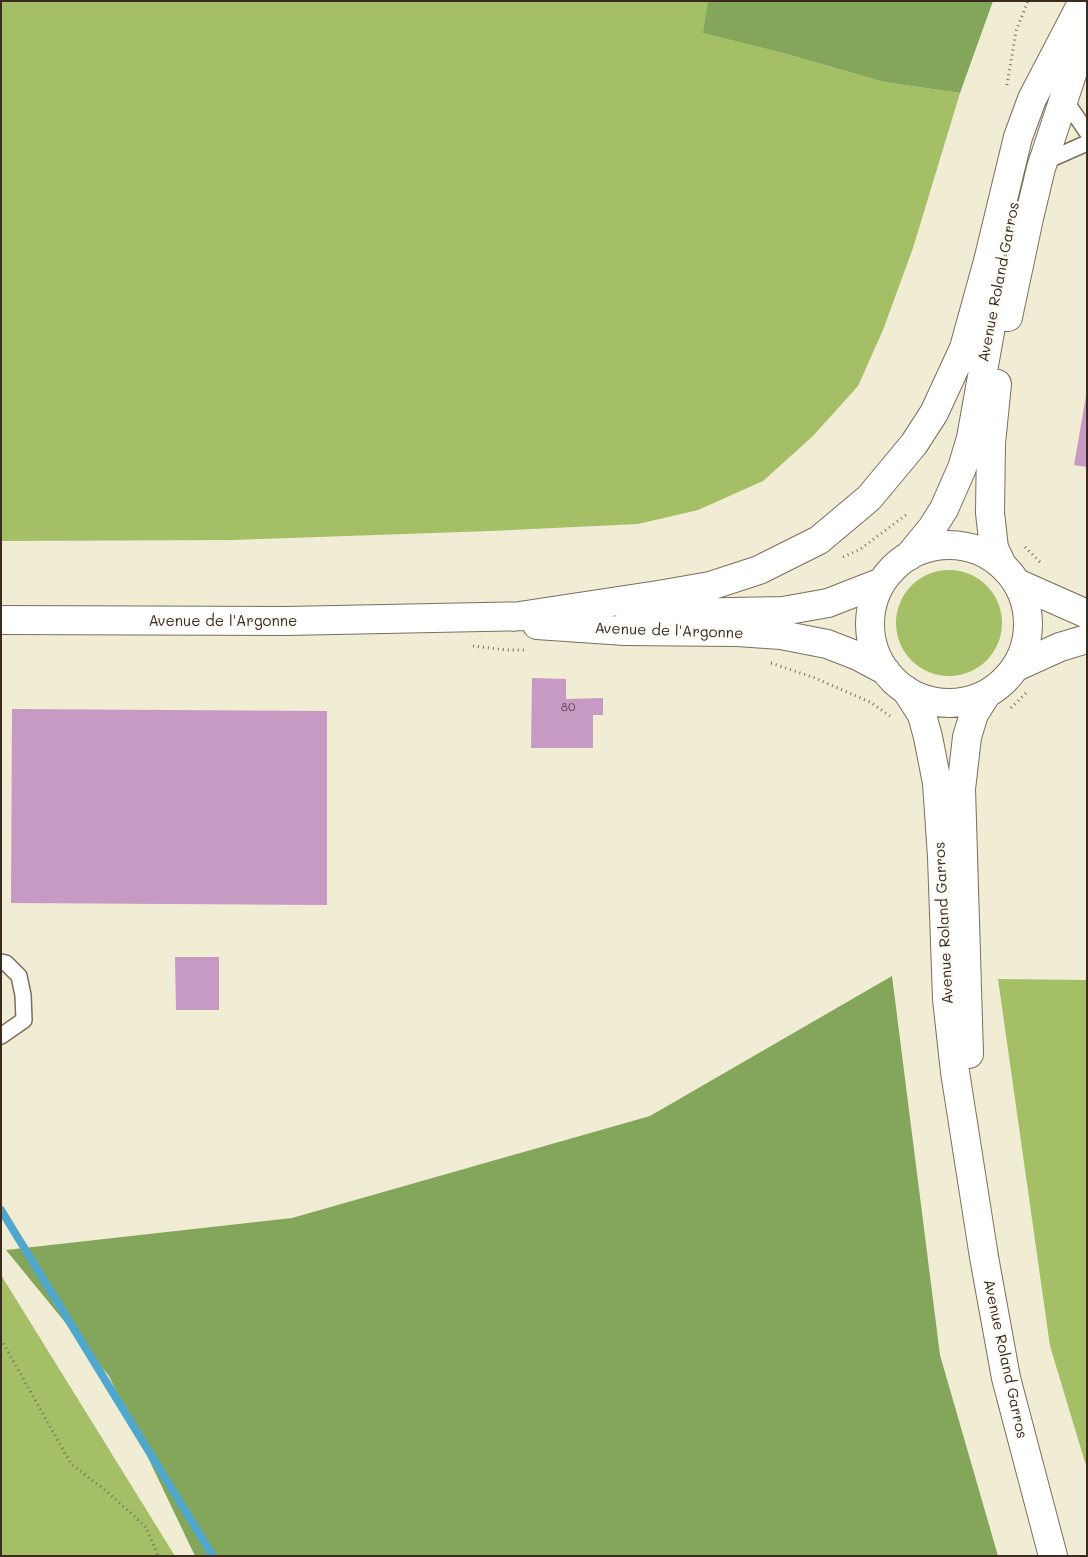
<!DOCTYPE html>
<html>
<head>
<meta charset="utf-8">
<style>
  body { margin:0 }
  #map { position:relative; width:1088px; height:1557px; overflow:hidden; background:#f1ecd4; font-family:Mali,sans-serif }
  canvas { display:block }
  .frame { position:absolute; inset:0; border:2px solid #3b2a1e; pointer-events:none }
</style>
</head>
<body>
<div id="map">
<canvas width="1088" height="1557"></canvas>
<div class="frame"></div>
</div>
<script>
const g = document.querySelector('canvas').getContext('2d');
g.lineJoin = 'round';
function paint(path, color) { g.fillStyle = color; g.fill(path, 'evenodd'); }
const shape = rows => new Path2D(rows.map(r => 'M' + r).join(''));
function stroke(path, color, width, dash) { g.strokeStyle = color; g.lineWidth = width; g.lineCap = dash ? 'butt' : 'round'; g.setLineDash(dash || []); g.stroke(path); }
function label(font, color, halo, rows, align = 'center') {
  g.font = font + ' Mali,sans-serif'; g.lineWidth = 5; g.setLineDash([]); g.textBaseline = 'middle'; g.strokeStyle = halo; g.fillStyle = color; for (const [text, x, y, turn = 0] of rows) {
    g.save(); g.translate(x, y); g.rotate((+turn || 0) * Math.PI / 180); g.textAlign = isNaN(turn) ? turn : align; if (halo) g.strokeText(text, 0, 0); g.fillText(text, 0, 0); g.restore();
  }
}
paint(shape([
  [1,1,708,1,704,33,783,53,884,82,960,93,913,248,883,330,858,386,813,436,763,481,698,510,638,524,490,531,232,540,1,541],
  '896 623a53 53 0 1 1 106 0a53 53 0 1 1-106 0Z',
  [998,979,1087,980,1087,1469,1050,1346],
  [1,1275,175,1556,1,1556]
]), '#a4bf66');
paint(shape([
  [708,1,993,1,960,93,884,82,783,53,703,33],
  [892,976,940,1355,998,1556,195,1556,109,1376,6,1250,292,1218,650,1116]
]), '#83a65b');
stroke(shape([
  [1,1210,213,1556]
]), '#50a7cc', 8);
paint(shape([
  [1086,396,1087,396,1087,467,1074,465],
  [532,678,566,679,566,699,603,698,603,715,593,715,593,748,531,748],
  [12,709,327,711,327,905,11,903],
  [175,957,219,957,219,1010,176,1010]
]), '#c79ac4');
const service = shape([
  [1066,94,1069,106,1087,132],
  [1044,166,1051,159,1087,143],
  [1,962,6,963,19,976,23,995,24,1020,1,1036]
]);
const secondary = shape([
  [1017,583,1087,614],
  [1016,667,1060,647,1087,639]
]);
const primary = shape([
  [1061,48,1068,30,1083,1],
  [1008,317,1029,218,1041,168,1087,29],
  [997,384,991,443,990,513,994,548,1002,565],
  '870 624a79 79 0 1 1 158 0a79 79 0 1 1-158 0Z',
  [909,556,932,528,944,509,962,468,971,438,998,287],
  [630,614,783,611,828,603,882,582],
  [513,617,658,595,710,586,759,570,819,540,869,498,914,444,934,413,964,348,988,261,1018,137,1032,99,1068,30],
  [1,620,286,621,532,616],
  [537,625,625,631,737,632,781,635,827,644,858,656,886,671],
  [906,690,922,715,928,737,937,783,942,857,947,999,955,1072,984,1257,1006,1378,1053,1556],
  [969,1054,961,789,967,737,974,714,986,695]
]);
stroke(service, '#7b6e5e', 18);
stroke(secondary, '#7b6e5e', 30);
stroke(primary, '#7b6e5e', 30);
stroke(shape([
  [1007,85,1016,31,1028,1],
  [1025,547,1040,562],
  [843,557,859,550,906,515],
  [473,646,506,650,526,650],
  [771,663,815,678,870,702,890,716],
  [1011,708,1026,693],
  [1,1339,71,1464,105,1490,146,1527,158,1556]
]), '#7b6e5e', 3, [1, 4]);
stroke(service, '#fff', 15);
stroke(secondary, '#fff', 28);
stroke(primary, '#fff', 28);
label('12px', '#5e4648', null, [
  ["80",568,707]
]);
label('15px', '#3b2a1e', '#fdfcf7', [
  ["Avenue Roland Garros",999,282,-79],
  ["Avenue de l'Argonne",223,621],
  ["Avenue de l'Argonne",669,631,2],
  ["Avenue Roland Garros",944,923,-93],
  ["Avenue Roland Garros",1005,1359,78]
]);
</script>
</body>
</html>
